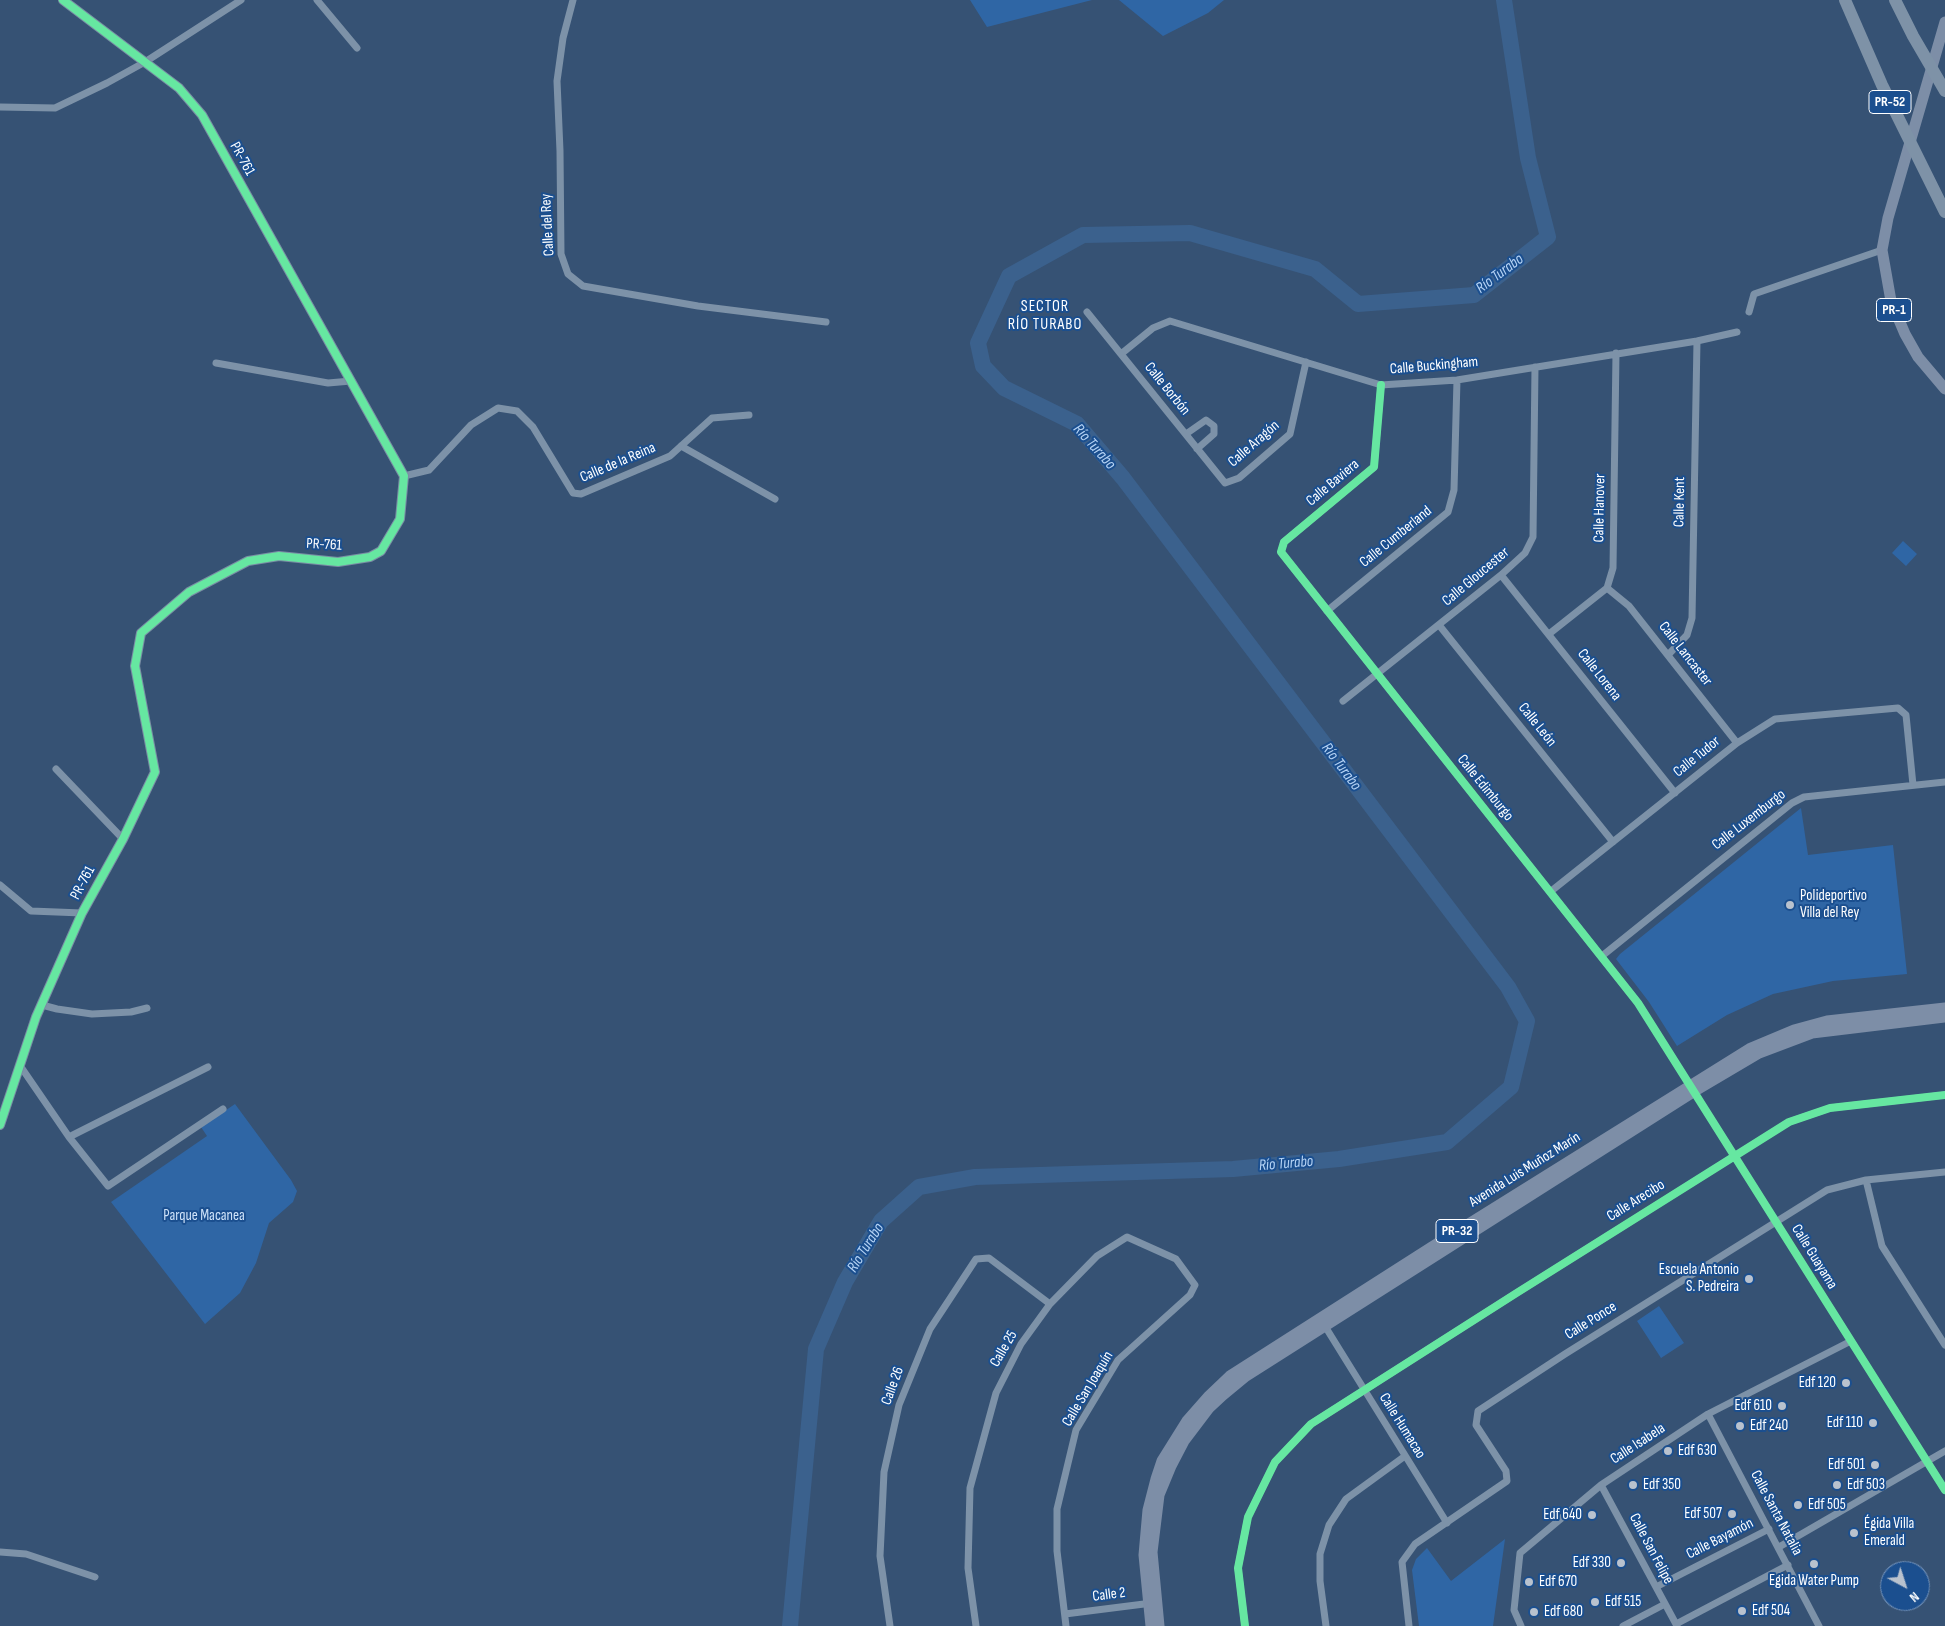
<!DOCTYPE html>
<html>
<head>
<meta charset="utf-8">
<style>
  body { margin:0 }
  #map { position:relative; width:1945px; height:1626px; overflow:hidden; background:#365274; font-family:"Sofia Sans Condensed",sans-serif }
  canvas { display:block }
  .north { position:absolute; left:1880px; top:1561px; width:50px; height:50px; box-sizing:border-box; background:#1b4f8f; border:1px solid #7695bc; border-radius:50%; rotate:140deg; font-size:14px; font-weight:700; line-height:20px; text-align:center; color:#fff }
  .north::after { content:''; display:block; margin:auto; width:18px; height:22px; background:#b9c2ce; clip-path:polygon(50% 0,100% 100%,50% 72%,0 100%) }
</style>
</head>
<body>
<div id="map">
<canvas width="1945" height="1626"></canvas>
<div class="north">N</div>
</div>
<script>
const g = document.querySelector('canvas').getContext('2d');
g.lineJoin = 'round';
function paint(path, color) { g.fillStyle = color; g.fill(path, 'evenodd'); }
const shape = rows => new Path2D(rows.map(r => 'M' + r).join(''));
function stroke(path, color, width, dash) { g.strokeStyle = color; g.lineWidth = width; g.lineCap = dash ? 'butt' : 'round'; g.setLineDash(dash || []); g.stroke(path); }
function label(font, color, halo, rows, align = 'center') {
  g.font = font + ' "Sofia Sans Condensed",sans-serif'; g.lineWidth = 4; g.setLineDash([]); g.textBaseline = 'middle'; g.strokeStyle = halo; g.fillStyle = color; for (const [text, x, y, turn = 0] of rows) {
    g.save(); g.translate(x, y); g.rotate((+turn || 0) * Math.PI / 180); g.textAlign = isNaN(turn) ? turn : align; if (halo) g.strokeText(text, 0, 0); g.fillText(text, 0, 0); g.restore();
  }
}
paint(shape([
  [970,0,1092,0,987,27],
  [1119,0,1224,0,1208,13,1163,36],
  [1903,541,1917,554,1906,566,1892,553],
  [1801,808,1808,855,1893,845,1907,974,1833,981,1773,994,1727,1015,1677,1046,1649,1002,1616,959,1620,954],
  [235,1104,291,1180,297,1191,293,1202,269,1223,256,1263,240,1293,205,1324,111,1202,207,1136,201,1127],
  [1659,1306,1684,1343,1661,1358,1637,1321],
  [1505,1539,1493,1626,1419,1626,1412,1570,1416,1559,1427,1548,1451,1581]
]), '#2f66a5');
stroke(shape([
  [790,1626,816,1349,845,1282,881,1221,919,1187,975,1177,1233,1169,1339,1159,1447,1142,1511,1087,1527,1021,1508,987,1123,478,1077,424,1004,388,983,366,978,343,1009,276,1083,235,1190,233,1315,269,1358,304,1474,295,1548,237,1528,158,1504,0]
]), '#3b618d', 16);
stroke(shape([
  [317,0,357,48],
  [573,0,563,38,557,81,560,151,561,254,568,274,583,286,698,306,826,322],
  [0,107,55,108,107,83,145,62,241,0],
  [1087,312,1225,483,1239,478,1290,434,1306,362],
  [1749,312,1754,294,1882,250],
  [1121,354,1153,328,1170,321,1381,385,1457,380,1697,341,1737,332],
  [216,363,328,383,351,381],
  [1381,385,1374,467,1284,542,1281,552,1638,1003,1945,1490],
  [1186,434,1206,420,1214,426,1214,434,1197,449],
  [681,446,775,499],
  [404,476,429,470,471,425,498,408,517,411,533,427,573,493,581,494,670,456,712,418,749,415],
  [1501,575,1675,793],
  [1607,588,1629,606,1737,743],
  [1327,611,1448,512,1454,490,1457,380],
  [1439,625,1613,842],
  [1549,634,1607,588,1613,568,1616,353],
  [1668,655,1687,635,1692,618,1697,341],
  [1343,701,1501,575,1525,553,1533,537,1535,367],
  [56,769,123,839],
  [0,885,31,911,82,913],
  [1550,892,1737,743,1775,719,1898,708,1906,715,1913,785],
  [1602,956,1792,803,1804,797,1945,782],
  [42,1005,57,1009,92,1014,131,1012,147,1008],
  [21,1067,69,1137,108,1186,223,1109],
  [69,1137,208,1067],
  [1866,1180,1882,1246,1945,1345],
  [1323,1323,1447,1523],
  [1708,1414,1819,1626],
  [1601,1485,1677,1626],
  [1779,1547,1945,1451],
  [0,1552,26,1554,95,1577],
  [1656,1587,1769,1529],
  [1065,1614,1152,1603],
  [1676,1624,1788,1565],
  [890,1626,880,1556,884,1472,899,1405,930,1329,976,1259,989,1258,1050,1304],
  [976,1626,968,1568,970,1488,996,1393,1021,1344,1050,1304,1097,1256,1127,1237,1176,1259,1195,1285,1190,1295,1118,1360,1076,1430,1057,1509,1057,1551,1066,1626],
  [1245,1626,1238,1568,1248,1517,1275,1462,1311,1424,1515,1294,1789,1122,1830,1108,1945,1095],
  [1326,1626,1320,1581,1320,1554,1329,1525,1346,1499,1405,1456],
  [1409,1626,1402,1562,1415,1544,1507,1481,1506,1471,1476,1425,1478,1411,1565,1354,1827,1190,1866,1180,1945,1172],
  [1521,1626,1514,1610,1520,1553,1601,1485,1708,1414,1851,1341],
  [1623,1626,1665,1604]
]), '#7d92a8', 7);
stroke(shape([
  [0,1125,36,1017,82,913,123,839,155,772,135,666,141,633,189,592,248,561,279,556,338,562,370,557,381,551,400,519,404,476,202,115,179,88,63,0]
]), '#798da4', 10);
stroke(shape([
  [1945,22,1888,218,1882,250,1891,301,1905,334,1918,357,1945,389],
  [1151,1626,1144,1555,1148,1510,1156,1479,1162,1461,1187,1421,1209,1396,1230,1376,1432,1247,1751,1048,1794,1030,1827,1021,1945,1008],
  [1159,1626,1152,1552,1159,1495,1171,1466,1184,1441,1209,1408,1223,1395,1246,1376,1693,1092,1759,1053,1812,1033,1945,1017]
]), '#7d8ea7', 11);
stroke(shape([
  [1845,0,1882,85,1945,212],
  [1895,0,1913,36,1945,91]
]), '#7e92a7', 12);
stroke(shape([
  [1381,385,1374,467,1284,542,1281,552,1638,1003,1945,1490],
  [0,1125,36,1017,82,913,123,839,155,772,135,666,141,633,189,592,248,561,279,556,338,562,370,557,381,551,400,519,404,476,202,115,179,88,63,0],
  [1245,1626,1238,1568,1248,1517,1275,1462,1311,1424,1515,1294,1789,1122,1830,1108,1945,1095]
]), '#66e7a1', 8);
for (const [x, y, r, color] of [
  [1790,905,5,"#b9c2ce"],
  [1749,1279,5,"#b9c2ce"],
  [1846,1383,5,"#b9c2ce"],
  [1782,1406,5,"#b9c2ce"],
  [1873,1423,5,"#b9c2ce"],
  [1740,1426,5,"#b9c2ce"],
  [1668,1451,5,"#b9c2ce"],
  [1875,1465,5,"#b9c2ce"],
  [1633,1485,5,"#b9c2ce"],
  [1837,1485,5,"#b9c2ce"],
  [1798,1505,5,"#b9c2ce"],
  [1732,1514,5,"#b9c2ce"],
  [1592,1515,5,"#b9c2ce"],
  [1854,1533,5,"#b9c2ce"],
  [1621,1563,5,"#b9c2ce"],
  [1814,1564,5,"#b9c2ce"],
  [1529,1582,5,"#b9c2ce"],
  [1595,1602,5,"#b9c2ce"],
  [1742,1611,5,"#b9c2ce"],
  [1534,1612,5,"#b9c2ce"]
]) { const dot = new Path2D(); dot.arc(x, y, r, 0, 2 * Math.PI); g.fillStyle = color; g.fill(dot); stroke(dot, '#1b4f8f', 2); }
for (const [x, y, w] of [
  [1890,102,42],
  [1894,310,35],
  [1457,1231,42]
]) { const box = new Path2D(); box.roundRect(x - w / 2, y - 11.5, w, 23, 4); g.fillStyle = '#1b4f8f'; g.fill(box); stroke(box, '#fff', 1); }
label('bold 14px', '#fff', null, [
  ["PR-52",1890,102],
  ["PR-1",1894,310],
  ["PR-32",1457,1231]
]);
label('15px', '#fff', '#1b4f8f', [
  ["PR-761",242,159,61],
  ["Calle del Rey",548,225,-93],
  ["Calle Buckingham",1434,366,-5],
  ["Calle Borbón",1167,389,51],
  ["Calle Aragón",1254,444,-41],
  ["Calle de la Reina",618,463,-23],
  ["Calle Baviera",1333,483,-40],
  ["Calle Kent",1680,502,-89],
  ["Calle Hanover",1600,508,-89],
  ["Calle Cumberland",1396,537,-39],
  ["PR-761",324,545,3],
  ["Calle Gloucester",1476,577,-40],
  ["Calle Lancaster",1685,654,52],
  ["Calle Lorena",1599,675,52],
  ["Calle León",1537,725,51],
  ["Calle Tudor",1697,757,-39],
  ["Calle Edimburgo",1485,788,51],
  ["Calle Luxemburgo",1749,820,-38],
  ["PR-761",83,883,-62],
  ["Avenida Luis Muñoz Marín",1525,1170,-32],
  ["Calle Arecibo",1636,1201,-32],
  ["Calle Guayama",1814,1257,58],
  ["Calle Ponce",1591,1321,-32],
  ["Calle 25",1004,1349,-60],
  ["Calle 26",893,1386,-70],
  ["Calle San Joaquín",1088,1389,-59],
  ["Calle Humacao",1402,1426,58],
  ["Calle Isabela",1638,1444,-33],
  ["Calle Santa Natalia",1776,1513,62],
  ["Calle Bayamón",1720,1539,-27],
  ["Calle San Felipe",1651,1549,62],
  ["Calle 2",1109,1595,-7]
]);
label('15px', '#fff', '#1b4f8f', [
  ["Polideportivo",1800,896],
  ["Villa del Rey",1800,913],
  ["Escuela Antonio",1739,1270,"right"],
  ["S. Pedreira",1739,1287,"right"],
  ["Edf 120",1836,1383,"right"],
  ["Edf 610",1772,1406,"right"],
  ["Edf 110",1863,1423,"right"],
  ["Edf 240",1750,1426],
  ["Edf 630",1678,1451],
  ["Edf 501",1865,1465,"right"],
  ["Edf 350",1643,1485],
  ["Edf 503",1847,1485],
  ["Edf 505",1808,1505],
  ["Edf 507",1722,1514,"right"],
  ["Edf 640",1582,1515,"right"],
  ["Égida Villa",1864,1524],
  ["Emerald",1864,1541],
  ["Edf 330",1611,1563,"right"],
  ["Egida Water Pump",1814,1581,"center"],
  ["Edf 670",1539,1582],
  ["Edf 515",1605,1602],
  ["Edf 504",1752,1611],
  ["Edf 680",1544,1612]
], 'left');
label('15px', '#cfe3fa', '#1b4f8f', [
  ["Parque Macanea",204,1216]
]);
label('italic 16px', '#b5d3f5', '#1b4f8f', [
  ["Río Turabo",1500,274,-37],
  ["Río Turabo",1094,447,48],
  ["Río Turabo",1341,767,53],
  ["Río Turabo",1286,1164,-5],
  ["Río Turabo",866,1248,-58]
]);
g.letterSpacing = '1px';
label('16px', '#fff', '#1b4f8f', [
  ["SECTOR",1045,307],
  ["RÍO TURABO",1045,325]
]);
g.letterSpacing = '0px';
</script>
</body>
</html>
